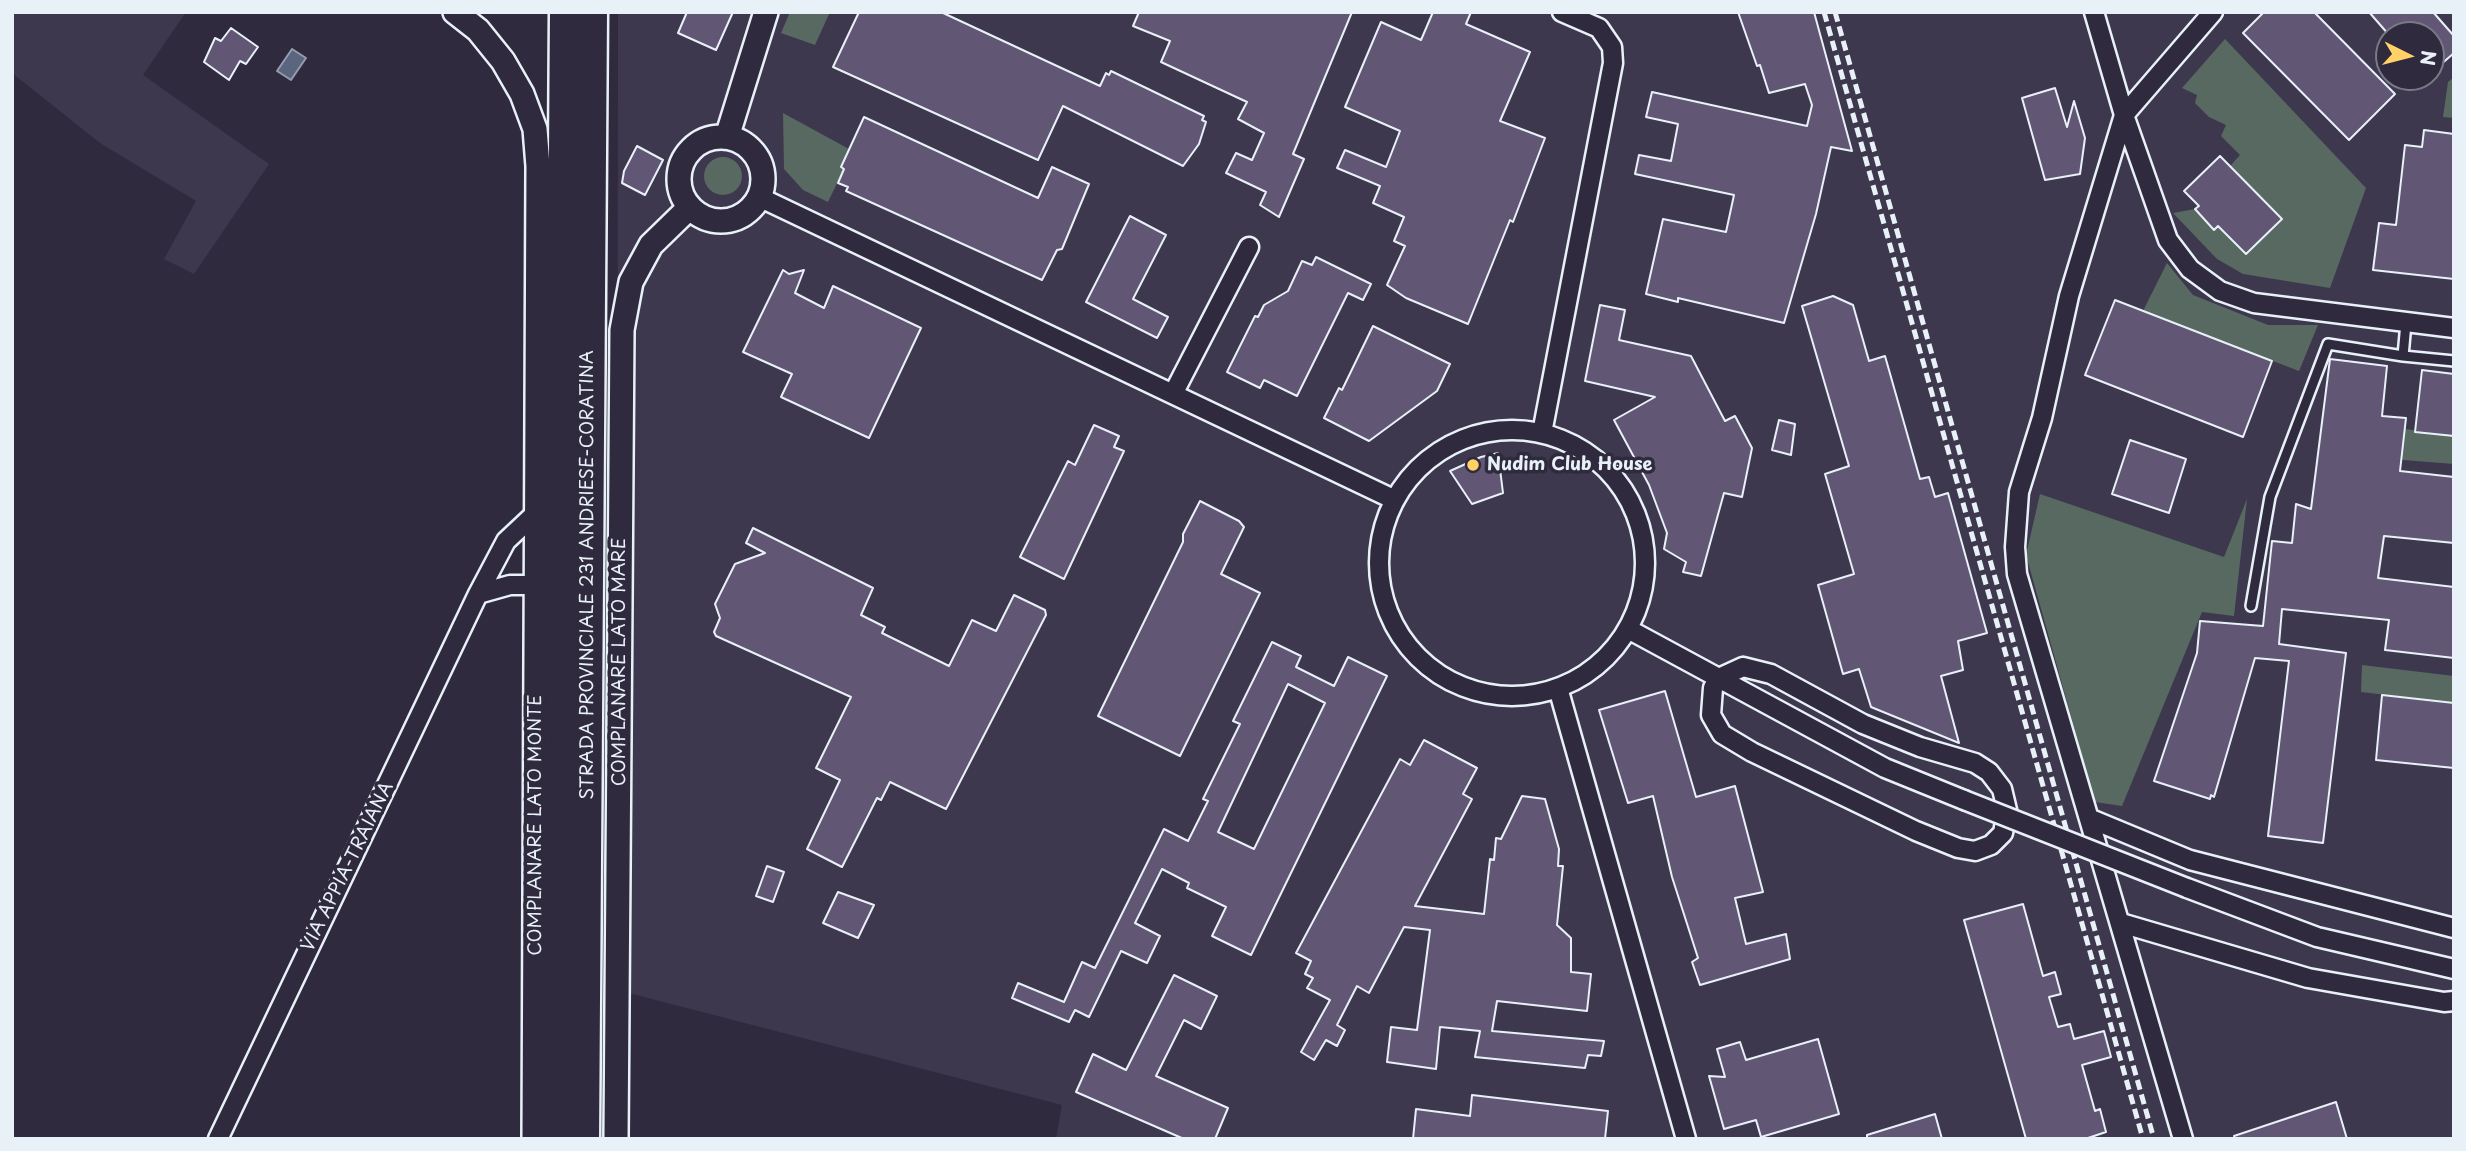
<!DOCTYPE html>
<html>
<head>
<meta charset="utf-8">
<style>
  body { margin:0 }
  #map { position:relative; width:2466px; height:1151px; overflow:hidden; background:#2f2a3d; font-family:"Playpen Sans",sans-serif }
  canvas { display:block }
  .frame { position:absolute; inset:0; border:14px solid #e8f1f8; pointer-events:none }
  .north { position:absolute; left:2375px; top:21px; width:70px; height:70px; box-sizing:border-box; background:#2f2a3d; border:2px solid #797a88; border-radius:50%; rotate:96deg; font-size:19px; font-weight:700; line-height:28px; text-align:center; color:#e8f1f8 }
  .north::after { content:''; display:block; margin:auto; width:24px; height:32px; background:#ffd166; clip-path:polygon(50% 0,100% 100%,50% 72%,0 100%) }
</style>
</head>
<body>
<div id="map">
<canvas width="2466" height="1151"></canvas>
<div class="frame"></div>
<div class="north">N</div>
</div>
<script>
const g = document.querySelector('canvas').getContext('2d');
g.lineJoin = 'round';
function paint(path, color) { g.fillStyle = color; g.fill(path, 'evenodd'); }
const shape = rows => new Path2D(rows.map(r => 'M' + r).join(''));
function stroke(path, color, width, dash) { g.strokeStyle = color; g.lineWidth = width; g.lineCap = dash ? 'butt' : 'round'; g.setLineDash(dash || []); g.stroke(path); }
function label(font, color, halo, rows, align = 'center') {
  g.font = font + ' "Playpen Sans",sans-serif'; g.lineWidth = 7; g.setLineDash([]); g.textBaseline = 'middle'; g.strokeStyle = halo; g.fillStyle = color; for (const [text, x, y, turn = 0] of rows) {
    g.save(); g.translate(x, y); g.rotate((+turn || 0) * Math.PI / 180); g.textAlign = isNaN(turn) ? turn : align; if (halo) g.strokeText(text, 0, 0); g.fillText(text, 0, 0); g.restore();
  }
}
paint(shape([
  [12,12,186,12,143,75,269,164,194,274,164,259,196,201,100,143,12,73],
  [618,12,2454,12,2454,1139,1056,1139,1062,1105,617,990],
  [2389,35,2431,35,2431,77,2389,77]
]), '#3e384e');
paint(shape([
  [790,12,830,12,815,45,781,33],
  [2225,39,2366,188,2330,288,2243,274,2217,259,2173,213,2195,209,2214,229,2218,226,2246,254,2282,219,2230,166,2240,155,2221,136,2226,125,2209,117,2195,103,2197,95,2182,88],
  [2454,77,2454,118,2443,117,2448,82],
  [783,113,849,149,841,167,844,169,828,202,803,190,784,169],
  '704 176a19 19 0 1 1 38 0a19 19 0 1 1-38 0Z',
  [2167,263,2193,295,2268,325,2318,325,2299,371,2143,311],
  [2405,429,2454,436,2454,464,2391,459,2403,447],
  [2040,494,2224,557,2247,499,2234,616,2202,612,2122,806,2095,802,2026,555],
  [2362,665,2454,676,2454,703,2361,692]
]), '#576961');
const water = shape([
  [292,49,306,58,291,80,277,71,292,49]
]);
paint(water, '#5b657e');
stroke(water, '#939daf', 2);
const building = shape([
  [687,12,733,12,716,50,678,33,687,12],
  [859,12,941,12,1100,86,1106,73,1109,75,1111,71,1204,116,1202,120,1206,122,1199,144,1183,166,1063,106,1038,160,833,67,859,12],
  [1139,12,1352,12,1293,154,1304,159,1279,217,1260,205,1266,192,1226,173,1236,153,1252,160,1264,133,1238,119,1247,102,1161,62,1170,41,1133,26,1139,12],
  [1433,12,1471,12,1466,24,1530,52,1500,121,1545,138,1513,222,1510,220,1468,324,1406,298,1387,285,1405,246,1394,241,1404,217,1373,203,1380,186,1337,168,1345,150,1386,167,1400,131,1345,107,1381,22,1421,40,1433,12],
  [1738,12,1814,12,1852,151,1831,147,1816,214,1784,323,1678,298,1678,302,1646,294,1663,219,1726,232,1734,195,1635,174,1639,155,1671,161,1678,124,1646,117,1652,92,1807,126,1812,105,1805,84,1769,93,1760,65,1757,66,1738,12],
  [2264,12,2314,12,2395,94,2349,140,2243,33,2264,12],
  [2369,12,2433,12,2454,36,2454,53,2431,73,2431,35,2389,35,2369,12],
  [231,28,258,47,246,64,240,61,229,80,204,62,215,38,221,41,231,28],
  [2055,88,2067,127,2074,101,2085,138,2080,174,2045,180,2022,98,2055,88],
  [864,117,1038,198,1052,167,1089,184,1062,249,1057,250,1042,280,846,191,848,187,838,183,844,169,841,167,864,117],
  [2424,130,2454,134,2454,279,2373,270,2379,223,2396,225,2405,145,2422,147,2424,130],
  [637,146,663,160,645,195,622,183,624,171,637,146],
  [2220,156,2282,219,2246,254,2218,226,2214,230,2195,209,2199,206,2184,191,2220,156],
  [1130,216,1166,235,1133,299,1168,317,1157,338,1086,302,1130,216],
  [1316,257,1371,284,1363,300,1348,293,1297,396,1264,380,1260,388,1227,372,1255,316,1258,317,1264,305,1288,291,1302,261,1312,265,1316,257],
  [783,270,789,274,804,270,795,293,824,308,833,286,921,328,869,438,781,397,792,374,743,352,783,270],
  [1833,296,1853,305,1869,361,1885,356,1920,479,1929,477,1935,497,1948,493,1987,633,1958,641,1963,670,1941,676,1959,743,1871,707,1859,669,1843,674,1818,585,1854,574,1825,474,1849,466,1802,306,1833,296],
  [2115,300,2272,361,2243,437,2085,375,2115,300],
  [1600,305,1625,310,1619,340,1691,356,1725,421,1735,416,1752,448,1742,497,1724,493,1701,576,1683,572,1686,562,1664,549,1667,533,1649,485,1614,420,1655,397,1585,381,1600,305],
  [1373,326,1450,364,1437,391,1369,441,1324,418,1339,388,1342,390,1373,326],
  [2330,359,2387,366,2382,416,2406,418,2400,471,2454,477,2454,543,2384,536,2378,578,2454,587,2454,658,2385,650,2389,620,2282,609,2279,644,2346,653,2323,843,2268,836,2289,661,2255,658,2214,797,2211,795,2210,799,2154,781,2197,653,2200,621,2263,626,2272,541,2292,543,2296,504,2311,509,2330,359],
  [2422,370,2454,374,2454,436,2415,432,2422,370],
  [1779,420,1795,424,1791,455,1772,450,1779,420],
  [1094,425,1119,436,1114,447,1124,451,1064,579,1020,557,1068,461,1075,465,1094,425],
  [2130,440,2186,459,2169,513,2112,494,2130,440],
  [1498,453,1503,493,1472,504,1450,471,1481,457,1498,453],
  [1200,501,1239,521,1244,527,1221,574,1260,593,1180,756,1098,716,1183,542,1183,534,1200,501],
  [753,528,873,588,861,615,885,627,882,633,949,666,972,620,996,631,1014,595,1045,610,1046,615,946,809,890,782,881,800,877,798,842,867,807,849,840,780,816,768,851,697,716,636,714,632,720,618,715,604,735,564,765,553,746,543,753,528],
  [1272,642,1301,656,1296,667,1334,686,1348,657,1387,676,1251,955,1212,936,1226,907,1187,888,1189,883,1162,869,1135,923,1160,936,1147,963,1121,951,1089,1017,1075,1010,1069,1022,1012,998,1018,983,1064,1002,1082,962,1095,968,1164,829,1188,841,1208,801,1203,799,1240,724,1233,721,1272,642],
  [1288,684,1325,703,1254,849,1218,832,1288,684],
  [1665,691,1696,797,1735,786,1763,892,1735,898,1746,944,1786,934,1790,959,1700,985,1692,962,1698,958,1672,877,1653,796,1628,803,1599,710,1665,691],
  [2382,695,2454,703,2454,768,2376,760,2382,695],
  [1424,740,1477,768,1463,794,1472,799,1415,906,1484,914,1490,859,1494,860,1496,838,1501,839,1522,796,1545,799,1559,849,1558,866,1563,866,1557,925,1571,938,1571,972,1591,974,1587,1011,1497,1001,1492,1031,1604,1041,1601,1056,1588,1055,1585,1068,1475,1057,1480,1031,1440,1027,1436,1069,1387,1062,1391,1027,1417,1030,1430,930,1404,927,1369,993,1357,986,1337,1025,1345,1030,1337,1046,1326,1040,1314,1060,1301,1052,1330,1000,1307,988,1313,978,1305,974,1311,961,1296,953,1400,759,1410,765,1424,740],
  [767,866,784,872,773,902,756,896,767,866],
  [838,892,874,905,858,938,823,923,838,892],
  [2023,904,2043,976,2055,972,2061,994,2049,997,2058,1027,2070,1024,2074,1039,2104,1031,2111,1057,2082,1065,2095,1111,2100,1109,2106,1132,2085,1139,2026,1139,1964,920,2023,904],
  [1174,975,1217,996,1201,1029,1184,1020,1156,1076,1228,1108,1215,1139,1184,1139,1076,1092,1093,1054,1126,1070,1174,975],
  [1818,1039,1839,1114,1761,1137,1756,1120,1724,1129,1709,1076,1725,1077,1717,1049,1740,1042,1746,1060,1818,1039],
  [1472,1095,1608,1111,1605,1139,1413,1139,1416,1109,1470,1116,1472,1095],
  [2336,1102,2347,1139,2235,1139,2234,1136,2336,1102],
  [1935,1114,1942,1139,1867,1139,1867,1135,1935,1114]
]);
paint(building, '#615774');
stroke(building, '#e8f1f8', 2);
const service = shape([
  [2403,356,2454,361],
  [2251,606,2270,497,2328,344,2403,356,2406,323]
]);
const minor = shape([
  [2094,12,2124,115,2069,296,2042,418,2019,492,2015,547,2017,574,2183,1139],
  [2213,12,2124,115,2168,240,2190,269,2220,291,2254,303,2454,328],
  [759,197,1395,500],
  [1173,394,1249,247],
  '1379 563a133 133 0 1 1 266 0a133 133 0 1 1-266 0Z',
  [1542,433,1613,63,1612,47,1599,28,1562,12],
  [478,594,510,585,538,585],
  [1628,629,1885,768,1964,800],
  [1743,667,1771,674,1863,724,1920,747,1975,763,1989,772,2002,789,2007,810,2003,833,1991,845,1975,851,1958,848,1916,831,1752,752,1722,734,1711,715,1713,688,1719,678,1743,667],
  [1558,688,1686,1139],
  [2091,819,2190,860,2454,928],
  [2187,888,2317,937,2454,969],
  [2121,923,2308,978,2444,1002,2454,1001],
  [218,1139,478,594,506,541,538,511]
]);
const tertiary = shape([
  [455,12,478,30,503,61,522,94,535,129,538,166,534,1139],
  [727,137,766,12],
  '679 179a42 42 0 1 1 84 0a42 42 0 1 1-84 0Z',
  [616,1139,622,330,631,282,651,245,690,207]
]);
const trunk = shape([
  [557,1139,565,12],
  [584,1139,592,12]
]);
stroke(service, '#e8f1f8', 14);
stroke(minor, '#e8f1f8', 23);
stroke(tertiary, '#e8f1f8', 28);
stroke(trunk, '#e8f1f8', 35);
stroke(service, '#2f2a3d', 9);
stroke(minor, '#2f2a3d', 18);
stroke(tertiary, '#2f2a3d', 23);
stroke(trunk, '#2f2a3d', 30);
stroke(shape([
  [1824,12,2143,1139],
  [1835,12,2154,1139]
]), '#e8f1f8', 5, [10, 5]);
const minorBridge = shape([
  [1964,800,2187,888]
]);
stroke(minorBridge, '#e8f1f8', 23, []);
stroke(minorBridge, '#2f2a3d', 18);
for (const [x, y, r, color] of [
  [1473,465,7,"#ffd166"]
]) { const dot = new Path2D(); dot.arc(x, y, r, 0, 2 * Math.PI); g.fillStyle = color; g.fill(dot); stroke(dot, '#2f2a3d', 2.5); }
label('bold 18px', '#e8f1f8', '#2f2a3d', [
  ["Nudim Club House",1487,465]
], 'left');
label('18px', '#e8f1f8', '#2f2a3d', [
  ["STRADA PROVINCIALE 231 ANDRIESE-CORATINA",588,575,-90],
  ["COMPLANARE LATO MARE",620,662,-90],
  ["COMPLANARE LATO MONTE",536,825,-90],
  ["VIA APPIA-TRAIANA",348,867,-64]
]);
</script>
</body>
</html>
